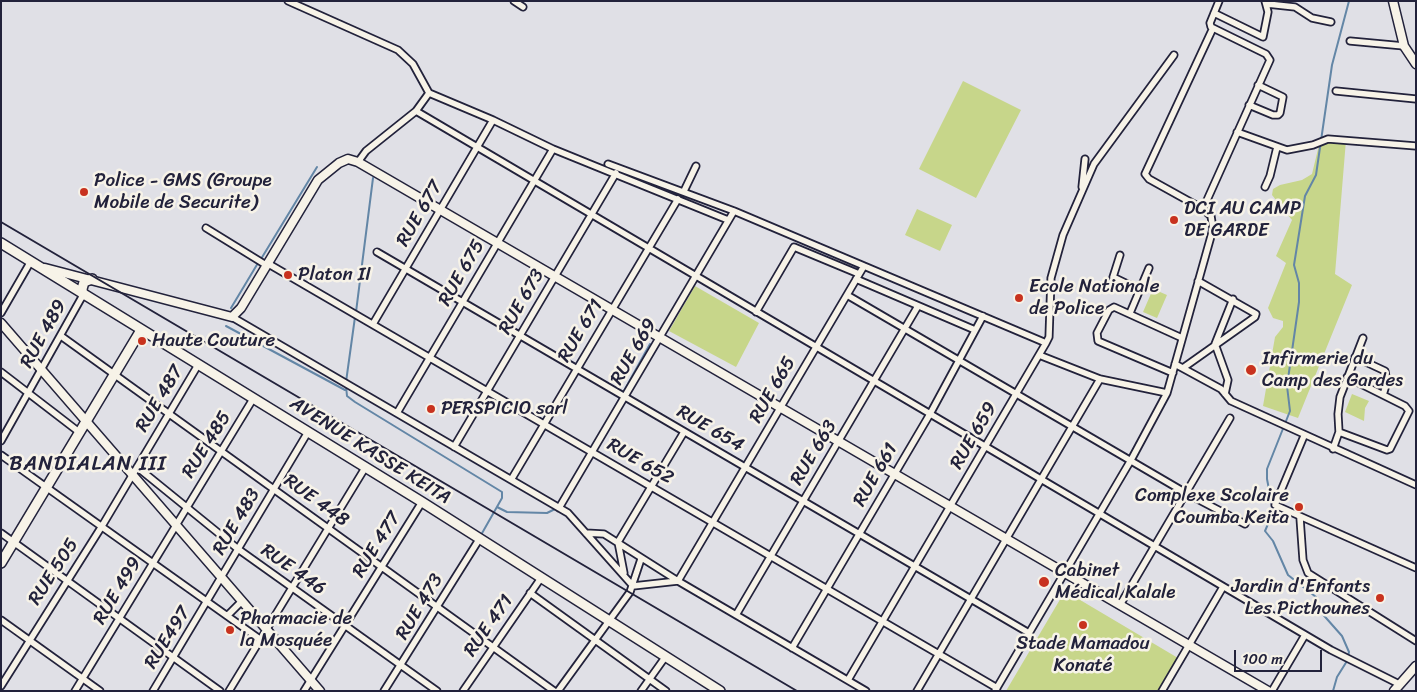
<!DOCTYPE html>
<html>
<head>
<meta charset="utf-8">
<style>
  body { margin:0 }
  #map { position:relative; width:1417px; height:692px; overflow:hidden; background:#e0e0e6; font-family:Sriracha,sans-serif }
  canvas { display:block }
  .frame { position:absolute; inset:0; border:2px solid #22223b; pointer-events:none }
  .scale { position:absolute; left:1234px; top:650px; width:88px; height:22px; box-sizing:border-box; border:2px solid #22223b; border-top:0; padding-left:6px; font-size:15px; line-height:18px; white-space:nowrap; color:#22223b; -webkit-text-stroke:4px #f7f3e8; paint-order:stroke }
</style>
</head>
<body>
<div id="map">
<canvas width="1417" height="692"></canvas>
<div class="frame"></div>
<div class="scale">100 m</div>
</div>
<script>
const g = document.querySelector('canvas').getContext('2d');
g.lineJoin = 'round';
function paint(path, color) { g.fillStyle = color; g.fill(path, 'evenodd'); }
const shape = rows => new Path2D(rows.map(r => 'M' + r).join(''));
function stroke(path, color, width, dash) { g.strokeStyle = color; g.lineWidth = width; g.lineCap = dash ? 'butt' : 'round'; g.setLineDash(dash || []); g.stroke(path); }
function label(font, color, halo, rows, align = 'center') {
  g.font = font + ' Sriracha,sans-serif'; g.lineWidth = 5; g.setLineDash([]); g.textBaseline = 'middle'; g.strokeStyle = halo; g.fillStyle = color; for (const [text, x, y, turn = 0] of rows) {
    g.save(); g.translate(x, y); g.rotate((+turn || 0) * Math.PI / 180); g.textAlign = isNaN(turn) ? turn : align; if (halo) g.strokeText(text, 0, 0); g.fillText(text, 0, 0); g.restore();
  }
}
paint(shape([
  [963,81,1021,110,976,198,919,169],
  [1328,138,1346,140,1335,274,1352,285,1298,418,1263,406,1275,337,1283,327,1283,321,1273,318,1268,308,1286,263,1276,256,1292,220,1272,195,1273,189,1280,185,1302,180,1312,174,1319,145],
  [917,209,952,225,940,251,905,235],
  [695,286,759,323,736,367,669,331],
  [1153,289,1167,295,1157,318,1143,312],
  [1352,394,1369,401,1365,408,1364,421,1345,412],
  [1065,591,1178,658,1159,691,1006,691]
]), '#c7d68a');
stroke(shape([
  [261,259,317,167],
  [231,308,258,263],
  [356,312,373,178],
  [226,326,345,390],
  [346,382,355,317],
  [346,386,347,396,355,402,502,492,502,498,481,535],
  [605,425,650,344],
  [497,507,507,512,547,513,555,509],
  [1348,656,1349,652,1342,636,1319,610,1316,597,1288,575,1273,541,1265,531,1271,517,1272,505,1267,479,1267,469,1290,411,1287,386,1299,302,1299,283,1294,265,1305,196,1316,175,1332,65,1349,1],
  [1333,691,1337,677,1347,661]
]), '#6386a6', 2);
const minor = shape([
  [288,1,398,50,413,64,429,93],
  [514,1,523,7],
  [1267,4,1295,7,1312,18,1331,22],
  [1214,13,1263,37,1268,12,1265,1],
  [1350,41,1404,46],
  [1336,91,1416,99],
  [1249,105,1273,115,1278,115,1280,113,1283,97,1258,85],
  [416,111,1331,650,1399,684],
  [1237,132,1287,150,1313,145,1328,139,1416,146],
  [358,162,366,151,416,111,429,93,493,120,553,149,728,220],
  [608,164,734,211,1046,343],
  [1082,187,1085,159],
  [1265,187,1270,176,1277,147],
  [684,191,696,166],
  [1203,209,1149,179,1145,174,1213,28],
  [206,228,266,265],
  [377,252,1029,633],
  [1120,255,1113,277,1140,290],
  [267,263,997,688],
  [856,279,975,330],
  [847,295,1186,493,1245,524],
  [756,312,794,247,859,274],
  [1,313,31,261],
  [1130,313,1149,268],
  [232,317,568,513,633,586,678,581,864,266],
  [373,324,493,120],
  [61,336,554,691],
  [1039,355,1100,379,1167,393],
  [1355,357,1385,371,1387,382,1383,395],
  [1175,364,1221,389,1231,401,1416,485],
  [1183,368,1255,317,1256,314,1198,281],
  [1,372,79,432],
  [1173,373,1098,341,1097,333,1109,310,1114,307,1182,338],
  [1225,394,1228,380,1215,344,1233,299],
  [397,413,553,149],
  [1339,432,1387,450,1390,449,1409,411,1405,406,1347,377],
  [1304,436,1275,505,1416,568],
  [1,441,83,295],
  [454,447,616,173],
  [1333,449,1339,432,1338,414,1340,397,1363,338],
  [1,455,261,640],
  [137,467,238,549,437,691],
  [511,480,678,199],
  [559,508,734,211],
  [1300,518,1303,560,1308,573,1416,641],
  [1,533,220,691],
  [586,533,604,534,678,581,866,691],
  [624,573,618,542,684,432],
  [530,593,666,691],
  [1120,605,1230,418],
  [228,615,242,601],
  [736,615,918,306],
  [1,620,100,691],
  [792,648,930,414,983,316],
  [848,680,1046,343,1049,337,1051,278,1063,235,1094,164,1174,55],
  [1,686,102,526,198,365],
  [75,691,253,399],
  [153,691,308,432],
  [229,691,365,468],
  [304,691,422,502],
  [384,691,480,538],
  [463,691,541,578],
  [558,691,630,592,641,559],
  [641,691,666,656],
  [917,691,1100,379],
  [995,691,1131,460,1167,393,1213,229,1211,216,1203,209,1270,60,1266,54,1211,27,1210,23,1219,1],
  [1162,691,1223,587],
  [1272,691,1305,635]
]);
const tertiary = shape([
  [1393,1,1404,46,1416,64],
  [45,268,232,317,241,308,318,180,339,163,348,159,358,162,1268,691],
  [1,323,320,691],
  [1394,691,1416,666]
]);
const secondary = shape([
  [1,243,422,502,720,691],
  [83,295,82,289,84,282,92,279],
  [1,563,141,330]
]);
stroke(minor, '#22223b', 9);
stroke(tertiary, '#22223b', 11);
stroke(secondary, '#22223b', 12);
stroke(minor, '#f7f3e8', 5.5);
stroke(tertiary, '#f7f3e8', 8);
stroke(secondary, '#f7f3e8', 9);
stroke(shape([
  [1,222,797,691]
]), '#22223b', 2);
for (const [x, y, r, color] of [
  [84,192,5,"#c8321e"],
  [1174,220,5,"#c8321e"],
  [288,275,5,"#c8321e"],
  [1019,298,5,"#c8321e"],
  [142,341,5,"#c8321e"],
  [1251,370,6,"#c8321e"],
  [431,409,5,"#c8321e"],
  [1299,507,5,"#c8321e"],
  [1044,582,6,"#c8321e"],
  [1380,598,5,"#c8321e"],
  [1083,625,5,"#c8321e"],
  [230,630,5,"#c8321e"]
]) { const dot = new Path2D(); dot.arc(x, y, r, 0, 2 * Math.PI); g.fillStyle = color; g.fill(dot); stroke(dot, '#f7f3e8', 2); }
label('19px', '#22223b', '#f7f3e8', [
  ["Police - GMS (Groupe",94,181],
  ["Mobile de Securite)",94,203],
  ["DCI AU CAMP",1184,209],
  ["DE GARDE",1184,231],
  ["Platon II",298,275],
  ["Ecole Nationale",1029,287],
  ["de Police",1029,309],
  ["Haute Couture",152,341],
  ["Infirmerie du",1262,359],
  ["Camp des Gardes",1262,381],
  ["PERSPICIO sarl",441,409],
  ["Complexe Scolaire",1289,496,"right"],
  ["Coumba Keita",1289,518,"right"],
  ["Cabinet",1055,571],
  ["Médical Kalale",1055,593],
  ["Jardin d'Enfants",1370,587,"right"],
  ["Les Picthounes",1370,609,"right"],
  ["Pharmacie de",240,619],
  ["la Mosquée",240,641],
  ["Stade Mamadou",1083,644,"center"],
  ["Konaté",1083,666,"center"]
], 'left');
label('19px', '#22223b', '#f7f3e8', [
  ["RUE 677",420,214,-60],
  ["RUE 675",462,273,-60],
  ["RUE 673",522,302,-60],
  ["RUE 671",581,331,-59],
  ["RUE 489",44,334,-61],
  ["RUE 669",634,352,-60],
  ["RUE 665",773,390,-60],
  ["RUE 487",160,399,-59],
  ["RUE 654",710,429,30],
  ["RUE 659",974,436,-60],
  ["RUE 485",207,445,-58],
  ["AVENUE KASSE KEITA",370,451,32],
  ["RUE 663",814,453,-59],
  ["RUE 652",640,462,30],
  ["RUE 661",876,475,-60],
  ["RUE 448",316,501,36],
  ["RUE 483",237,522,-59],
  ["RUE 477",377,545,-58],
  ["RUE 446",293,570,35],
  ["RUE 505",54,572,-57],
  ["RUE 499",118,591,-59],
  ["RUE 473",420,607,-59],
  ["RUE 471",489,626,-55],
  ["RUE497",168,638,-58]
]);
g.letterSpacing = '1px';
label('21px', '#22223b', '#f7f3e8', [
  ["BANDIALAN III",88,465]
]);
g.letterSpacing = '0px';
</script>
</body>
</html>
